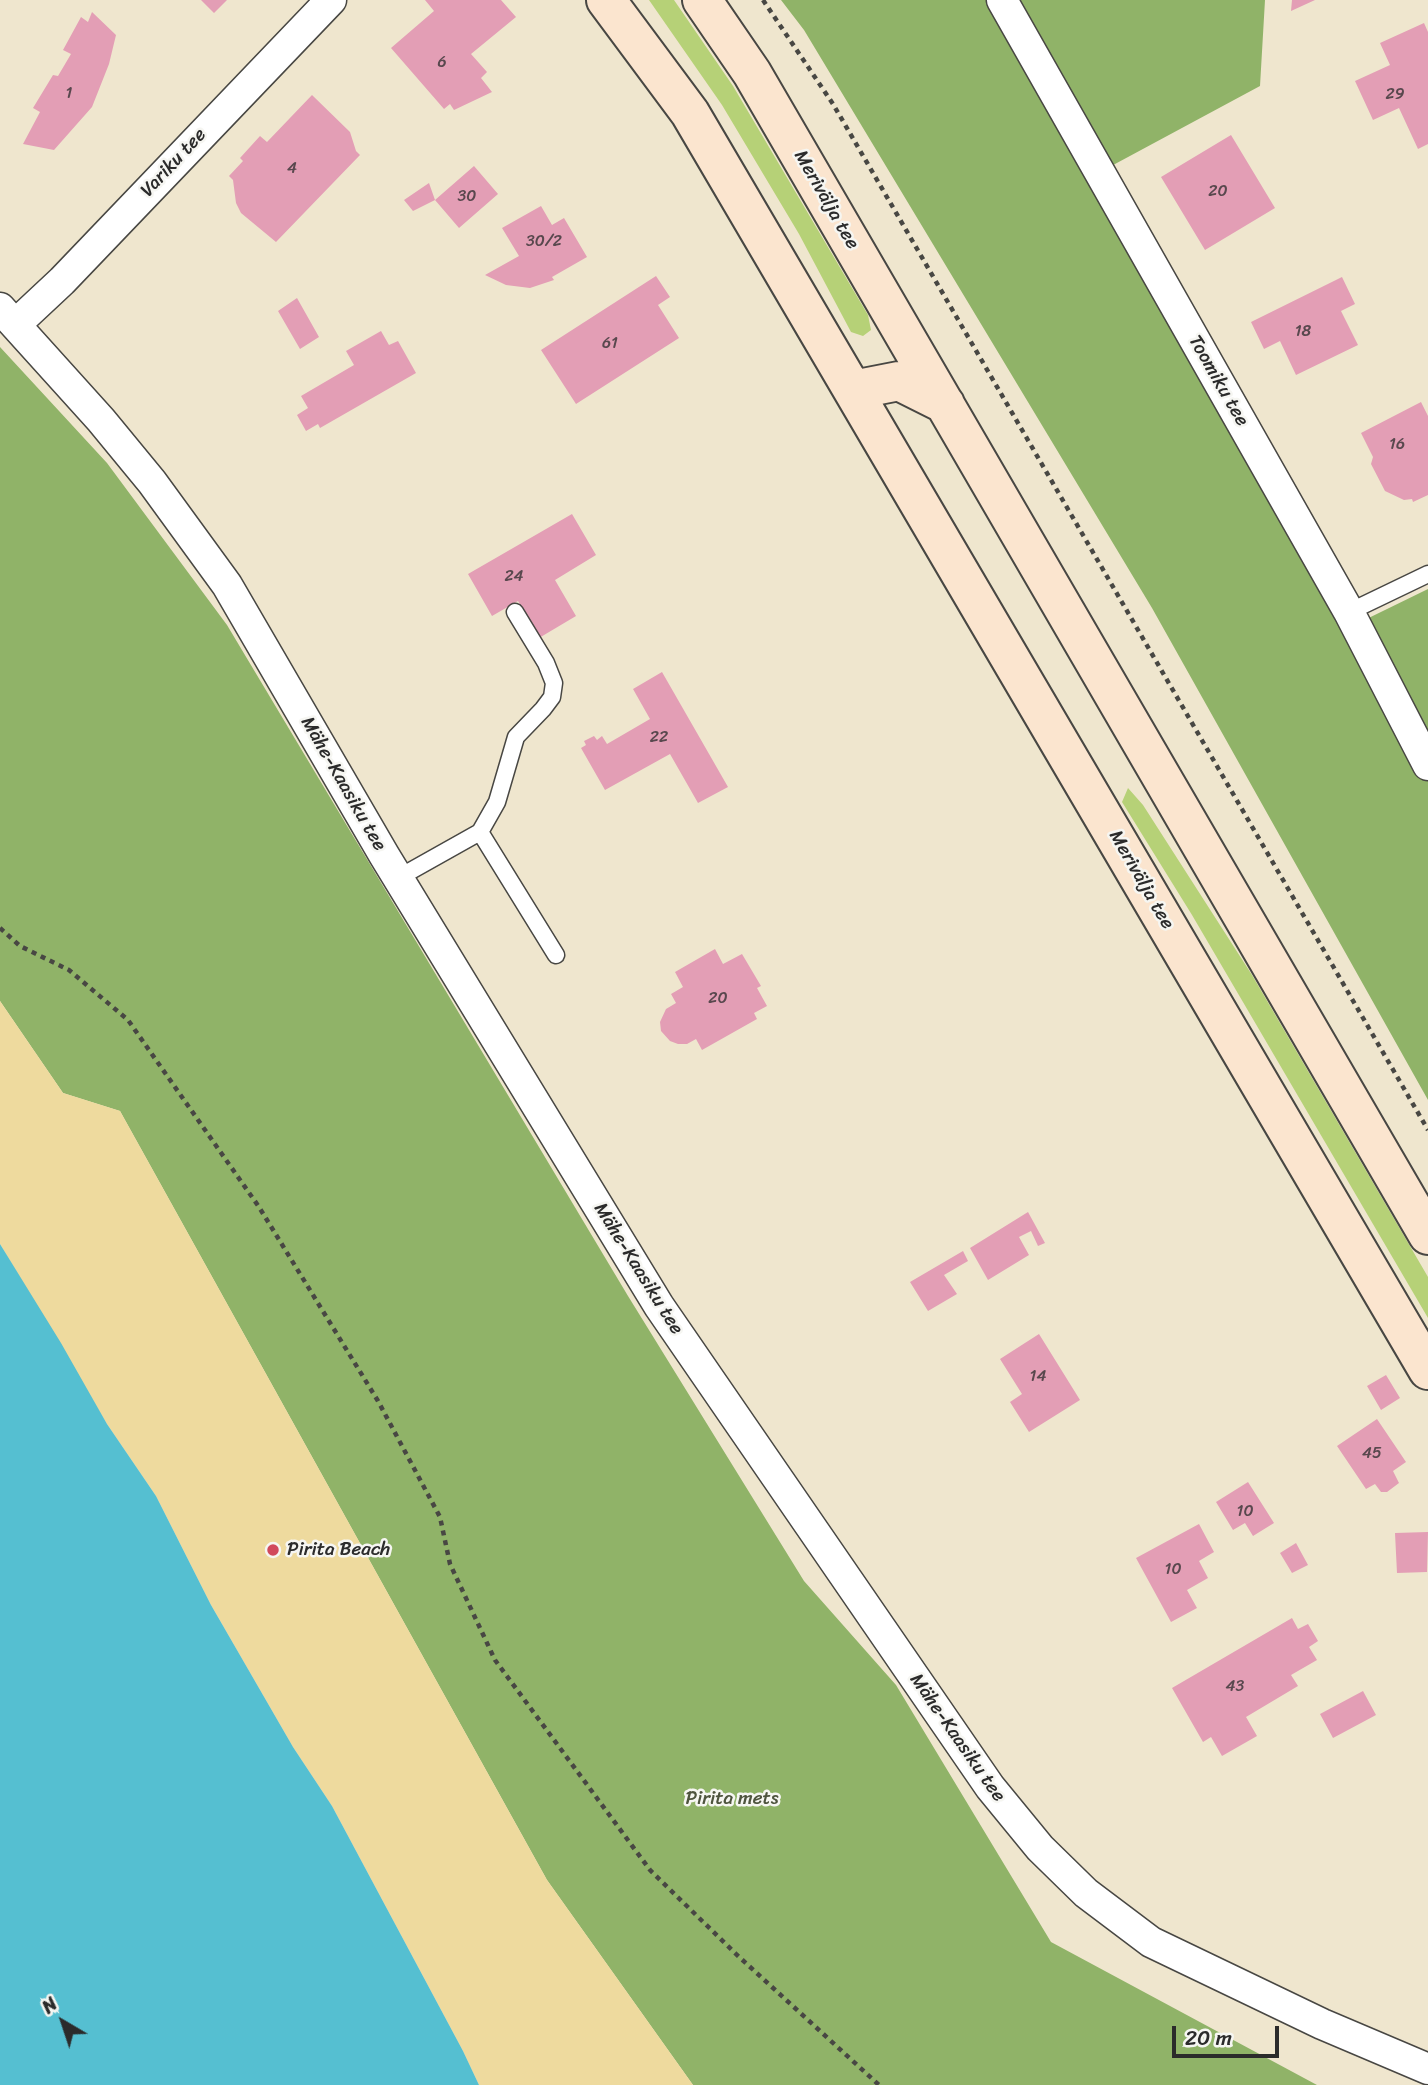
<!DOCTYPE html>
<html>
<head>
<meta charset="utf-8">
<style>
  body { margin:0 }
  #map { position:relative; width:1428px; height:2085px; overflow:hidden; background:#efe6ce; font-family:Sriracha,sans-serif }
  canvas { display:block }
  .north { position:absolute; left:28px; top:1987px; width:70px; height:70px; -webkit-text-stroke:5px #f6f6f2; paint-order:stroke; rotate:321deg; font-size:19px; font-weight:700; line-height:28px; text-align:center; color:#2b2b2b }
  .north::after { content:''; display:block; margin:auto; width:24px; height:32px; background:#2b2b2b; clip-path:polygon(50% 0,100% 100%,50% 72%,0 100%) }
  .scale { position:absolute; left:1172px; top:2026px; width:107px; height:32px; box-sizing:border-box; border:4px solid #2b2b2b; border-top:0; padding-left:9px; font-size:21px; line-height:24px; white-space:nowrap; color:#2b2b2b; -webkit-text-stroke:5px #f6f6f2; paint-order:stroke }
</style>
</head>
<body>
<div id="map">
<canvas width="1428" height="2085"></canvas>
<div class="north">N</div>
<div class="scale">20 m</div>
</div>
<script>
const g = document.querySelector('canvas').getContext('2d');
g.lineJoin = 'round';
function paint(path, color) { g.fillStyle = color; g.fill(path, 'evenodd'); }
const shape = rows => new Path2D(rows.map(r => 'M' + r).join(''));
function stroke(path, color, width, dash) { g.strokeStyle = color; g.lineWidth = width; g.lineCap = dash ? 'butt' : 'round'; g.setLineDash(dash || []); g.stroke(path); }
function label(font, color, halo, rows, align = 'center') {
  g.font = font + ' Sriracha,sans-serif'; g.lineWidth = 5; g.setLineDash([]); g.textBaseline = 'middle'; g.strokeStyle = halo; g.fillStyle = color; for (const [text, x, y, turn = 0] of rows) {
    g.save(); g.translate(x, y); g.rotate((+turn || 0) * Math.PI / 180); g.textAlign = isNaN(turn) ? turn : align; if (halo) g.strokeText(text, 0, 0); g.fillText(text, 0, 0); g.restore();
  }
}
paint(shape([
  [649,0,674,0,733,86,868,315,871,330,863,336,851,332,799,234,722,105],
  [1128,788,1143,805,1252,975,1428,1277,1428,1318,1192,915,1122,802]
]), '#b6d177');
paint(shape([
  [781,0,1265,0,1260,86,1089,178,1342,631,1428,589,1428,1100,1152,608,804,30],
  [0,347,107,463,227,625,628,1296,804,1581,896,1685,1051,1942,1317,2085,693,2085,547,1880,120,1111,63,1093,0,1001]
]), '#90b368');
paint(shape([
  [0,1001,63,1093,120,1111,547,1880,693,2085,479,2085,463,2051,332,1806,293,1747,211,1605,156,1496,107,1424,0,1244]
]), '#eeda9e');
paint(shape([
  [0,1244,61,1343,107,1424,156,1496,211,1605,293,1747,332,1806,463,2051,479,2085,0,2085]
]), '#55bfd1');
paint(shape([
  [201,0,227,0,214,13],
  [425,0,501,0,516,17,471,54,487,72,481,78,492,92,454,110,450,104,444,109,391,48,434,11],
  [1292,0,1315,0,1291,11],
  [92,12,116,35,109,64,92,107,54,150,23,144,40,112,33,108,53,75,58,76,71,54,63,50,81,17,88,22],
  [1424,23,1428,32,1428,144,1418,149,1399,108,1373,120,1355,81,1390,65,1380,43],
  [312,95,350,132,356,151,360,155,276,242,241,213,236,203,233,180,229,176,243,161,240,158,260,136,267,142],
  [1231,135,1275,208,1205,250,1161,177],
  [474,166,498,194,459,228,435,200,413,211,404,200,429,183,435,200],
  [541,206,552,225,564,218,587,257,552,277,554,280,530,288,506,285,485,275,519,256,502,228],
  [656,276,670,297,658,305,679,338,576,404,541,350],
  [1342,277,1355,304,1341,311,1358,345,1296,375,1280,341,1264,349,1251,322],
  [297,298,319,337,300,349,278,311],
  [381,331,389,345,398,341,416,373,320,428,318,424,306,431,297,415,308,408,301,396,354,365,346,351],
  [1421,402,1428,416,1428,495,1413,502,1412,499,1404,500,1385,491,1371,464,1373,457,1361,433],
  [572,514,596,555,555,580,576,616,539,638,518,601,492,616,468,574],
  [662,672,728,787,698,803,670,754,605,790,581,748,586,745,584,741,594,736,597,740,602,736,607,744,650,719,633,689],
  [715,949,723,964,742,954,761,986,757,988,767,1006,754,1013,757,1019,702,1050,696,1039,687,1044,678,1044,670,1041,661,1031,660,1022,666,1009,676,1003,671,994,683,987,675,972],
  [1028,1212,1045,1243,1038,1246,1031,1231,1019,1237,1029,1255,988,1280,970,1248],
  [963,1251,968,1261,944,1275,957,1294,928,1311,910,1282],
  [1039,1334,1080,1400,1029,1432,1010,1402,1022,1394,1000,1359],
  [1386,1375,1400,1398,1381,1410,1367,1386],
  [1377,1419,1406,1462,1393,1471,1399,1483,1387,1492,1381,1492,1375,1484,1366,1489,1337,1446],
  [1248,1482,1274,1523,1253,1536,1245,1523,1233,1530,1216,1502],
  [1199,1524,1214,1552,1199,1561,1208,1578,1187,1590,1197,1608,1171,1622,1136,1558],
  [1428,1532,1427,1572,1397,1573,1395,1533],
  [1296,1543,1308,1565,1292,1573,1280,1553],
  [1292,1618,1298,1629,1308,1624,1318,1641,1309,1647,1317,1660,1291,1675,1298,1686,1246,1717,1257,1736,1222,1756,1211,1737,1203,1742,1172,1688],
  [1363,1691,1376,1715,1333,1738,1320,1714]
]), '#e39eb5');
const lane = shape([
  [1349,612,1428,574],
  [480,832,556,955],
  [398,878,480,832,497,802,516,737,543,709,552,697,554,683,546,663,515,612]
]);
const street = shape([
  [1002,0,1349,612,1428,765],
  [0,308,101,420,152,482,227,585,384,855,659,1306,990,1787,1040,1848,1086,1893,1151,1942,1322,2024,1428,2069],
  [16,324,62,281,331,0]
]);
const secondary = shape([
  [606,0,690,113,1428,1370],
  [702,0,752,73,1428,1235],
  [853,390,899,381,945,404]
]);
stroke(lane, '#484743', 19);
stroke(street, '#484743', 33);
stroke(secondary, '#484743', 42);
stroke(shape([
  [763,0,833,104,1428,1130],
  [0,928,20,946,69,970,128,1020,259,1207,378,1401,440,1517,450,1564,495,1660,650,1870,737,1955,879,2085]
]), '#484743', 4.5, [5, 5]);
stroke(lane, '#fff', 16);
stroke(street, '#fff', 30);
stroke(secondary, '#fbe5cf', 38);
for (const [x, y, r, color] of [
  [273,1550,7,"#d1495b"]
]) { const dot = new Path2D(); dot.arc(x, y, r, 0, 2 * Math.PI); g.fillStyle = color; g.fill(dot); stroke(dot, '#f6f6f2', 2.5); }
label('16px', '#59484e', null, [
  ["6",442,63],
  ["1",69,94],
  ["29",1395,95],
  ["4",292,169],
  ["20",1218,192],
  ["30",467,197],
  ["30/2",544,242],
  ["18",1303,332],
  ["61",610,344],
  ["16",1397,445],
  ["24",514,577],
  ["22",659,738],
  ["20",718,999],
  ["14",1038,1377],
  ["45",1372,1454],
  ["10",1245,1512],
  ["10",1173,1570],
  ["43",1235,1687]
]);
label('19px', '#2b2b2b', '#f6f6f2', [
  ["Variku tee",174,163,-47],
  ["Merivälja tee",826,200,60],
  ["Toomiku tee",1218,381,60],
  ["Mähe-Kaasiku tee",343,784,60],
  ["Merivälja tee",1141,880,60],
  ["Mähe-Kaasiku tee",638,1269,58],
  ["Mähe-Kaasiku tee",957,1738,55]
]);
label('19px', '#2b2b2b', '#f6f6f2', [
  ["Pirita Beach",287,1550]
], 'left');
label('19px', '#4e543e', '#f6f6f2', [
  ["Pirita mets",732,1799]
]);
</script>
</body>
</html>
